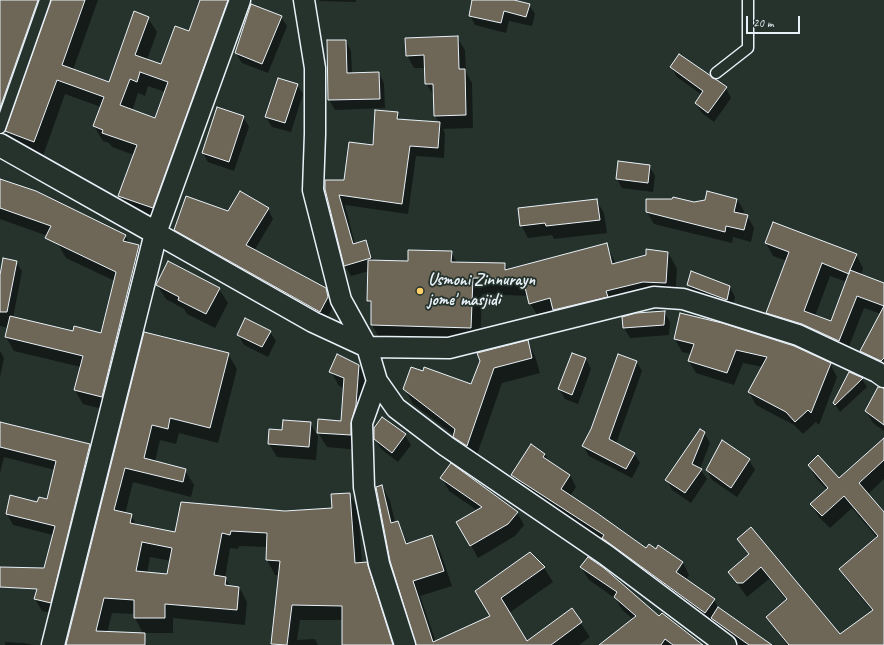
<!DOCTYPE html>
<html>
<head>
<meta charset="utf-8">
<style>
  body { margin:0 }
  #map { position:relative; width:884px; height:645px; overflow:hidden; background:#26332d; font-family:Caveat,sans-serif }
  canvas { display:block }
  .scale { position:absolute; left:746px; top:16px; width:54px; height:18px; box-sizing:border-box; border:2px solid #e8f1f8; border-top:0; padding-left:5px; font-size:12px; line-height:14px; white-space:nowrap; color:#e8f1f8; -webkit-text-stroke:3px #26332d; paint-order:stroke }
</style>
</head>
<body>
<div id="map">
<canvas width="884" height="645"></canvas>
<div class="scale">20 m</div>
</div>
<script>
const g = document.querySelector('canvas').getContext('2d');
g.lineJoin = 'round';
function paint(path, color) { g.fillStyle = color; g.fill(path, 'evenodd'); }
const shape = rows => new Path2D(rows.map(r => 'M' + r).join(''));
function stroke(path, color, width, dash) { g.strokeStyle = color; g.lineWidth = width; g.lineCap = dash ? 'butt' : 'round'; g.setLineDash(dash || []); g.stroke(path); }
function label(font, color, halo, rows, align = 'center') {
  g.font = font + ' Caveat,sans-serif'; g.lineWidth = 3.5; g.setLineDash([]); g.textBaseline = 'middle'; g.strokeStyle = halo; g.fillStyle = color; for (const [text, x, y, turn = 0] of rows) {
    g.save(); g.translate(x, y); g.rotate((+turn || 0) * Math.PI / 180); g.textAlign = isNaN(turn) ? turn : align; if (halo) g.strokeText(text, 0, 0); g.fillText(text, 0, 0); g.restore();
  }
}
paint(shape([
  [1,0,98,0,73,70,110,83,148,18,157,32,147,60,162,65,190,32,201,0,241,0,161,222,128,210,120,195,134,155,112,147,109,143,103,141,94,126,101,107,65,94,43,156,15,146,6,130,2,141,0,140],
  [148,86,165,92,156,119,132,111,138,93,145,96],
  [319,0,356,0,356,2,320,1],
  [473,0,509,0,529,5,535,14,532,26,509,21,506,33,475,25,470,15],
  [251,5,281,17,287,26,268,73,242,63,236,53],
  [457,37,465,50,466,72,472,83,473,128,443,129,445,134,444,158,416,156,408,214,345,205,355,244,365,241,374,261,409,262,451,252,457,263,505,264,508,270,606,244,616,264,668,252,677,269,675,299,540,320,530,303,528,296,482,294,480,344,381,341,372,325,372,307,368,300,369,271,351,276,345,266,326,189,345,181,374,146,397,113,401,120,439,123,435,116,434,96,426,83,425,68,414,68,407,55],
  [346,41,351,51,352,74,379,73,384,83,385,108,335,110,329,100],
  [671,67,726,88,731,98,714,122,702,113,696,104,702,95,677,77],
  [297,85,303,94,291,132,272,127,266,117],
  [243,117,249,127,234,171,208,162,203,153],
  [649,166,655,176,653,192,622,188,617,179],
  [0,180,125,236,130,244,139,246,147,260,110,411,83,404,75,390,81,367,14,351,6,337,8,328,0,326,0,280,16,262,22,271,13,318,74,333,102,334,115,281,66,258,58,244,59,240,0,219],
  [737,199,744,211,743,215,747,216,754,228,751,242,733,237,732,243,654,224,647,212,694,203],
  [596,200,604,213,607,233,554,239,552,235,528,238,521,225],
  [268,209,273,219,254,251,325,289,333,307,325,322,181,240,175,230],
  [766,243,856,254,863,268,861,275,884,284,884,372,869,365,861,351,881,314,864,308,846,354,775,326,767,313,787,261,773,256],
  [830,276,847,282,831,323,815,316],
  [157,285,219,289,228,303,215,328,187,314,184,309,166,299],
  [688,285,730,287,735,297,732,309,694,295],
  [664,312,670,322,669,335,630,338,624,328,623,318],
  [270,332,276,341,268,357,244,345,238,335],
  [145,333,228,354,237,369,218,443,179,433,176,444,160,440,155,462,185,470,194,485,191,497,133,482,125,514,131,515,137,526,176,533,285,512,333,509,349,494,358,509,362,564,366,563,375,578,396,645,343,645,343,620,300,620,297,640,315,639,318,645,273,645,279,575,275,575,267,560,267,547,239,546,238,549,230,548,225,578,231,587,239,587,247,602,245,625,173,618,173,633,143,633,135,618,135,614,112,613,107,633,145,642,147,645,67,645],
  [150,557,171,561,168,575,147,573],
  [675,339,830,364,837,377,819,425,816,422,803,434,794,425,756,405,749,392,763,367,743,363,734,385,696,373,689,361,692,354,682,352],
  [527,341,535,356,540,373,502,383,475,460,462,451,454,435,413,404,405,389,472,385],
  [0,351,4,358,0,377],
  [586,359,591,369,578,404,565,399,559,389],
  [636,361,642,371,616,444,634,453,640,463,632,478,589,456,583,446],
  [359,366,367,380,359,450,327,447,318,433,341,422,344,388,339,386,331,372],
  [850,373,862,379,867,387,840,412,834,403],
  [858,381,860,382,848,394,848,391],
  [884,388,884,431,873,423,866,411],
  [382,418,405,435,411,445,398,462,381,449,375,439],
  [0,423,90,445,96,457,57,614,42,611,35,599,44,577,53,535,13,525,7,514,48,500,55,470,4,457,0,473],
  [310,423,318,436,316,460,277,457,269,444,283,431],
  [704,433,710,443,700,469,707,479,691,503,672,490,667,480],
  [884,439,884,479,868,494,884,514,884,645,850,645,873,612,848,582,840,569,877,538,852,508,830,528,819,517,812,504,827,490,816,478,809,465,839,480],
  [545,454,549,462,570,475,576,487,570,496,646,550,656,550,659,546,683,563,689,575,686,580,714,600,719,609,771,645,738,645,720,631,714,621,711,624,610,550,605,542,519,487,512,475],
  [679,566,682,566,674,577,673,576],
  [749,460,755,470,737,497,712,480,707,470],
  [442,478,517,512,524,525,515,536,478,558,458,522,478,511,449,491],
  [382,486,390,501,395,522,397,522,408,544,432,536,440,551,452,586,420,596,437,645,417,645],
  [738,539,847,645,787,645,767,617,787,601,769,579,747,597,729,572,749,555],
  [530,554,544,568,553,582,509,613,527,642,571,609,590,637,579,645,467,645,491,616,485,606],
  [581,567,659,617,701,645,614,645,633,619,622,610,616,599,589,580],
  [5,642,24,643,34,645,5,645]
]), '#0007');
const building = shape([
  [0,0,38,0,0,108,0,0],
  [51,0,85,0,62,65,109,82,134,11,149,17,135,55,161,64,175,26,189,31,200,0,228,0,153,208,118,196,137,145,102,133,103,130,93,126,104,97,57,80,34,142,5,131,51,0],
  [140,72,168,82,155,118,120,105,130,79,137,82,140,72],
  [472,0,514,0,530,4,526,17,504,11,501,23,469,16,472,0],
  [251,4,282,16,262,64,235,53,251,4],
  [458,36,459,69,465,69,466,115,434,116,433,84,425,84,424,55,406,56,405,38,458,36],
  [327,40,346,40,347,73,379,72,380,99,328,100,327,40],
  [679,54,727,87,708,113,695,103,703,91,670,67,679,54],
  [278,78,298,84,285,123,265,117,278,78],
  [217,107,244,116,229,162,202,153,217,107],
  [375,110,398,112,397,119,440,122,438,148,410,146,402,204,339,195,353,244,366,240,371,258,344,266,325,189,325,180,344,180,349,142,373,145,375,110],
  [618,161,650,165,648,183,616,179,618,161],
  [0,179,36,191,126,235,123,241,139,245,102,397,74,390,83,356,5,337,10,316,73,331,74,326,101,333,116,272,45,238,51,226,0,208,0,179],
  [240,191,269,208,246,245,326,288,328,297,320,312,174,230,186,196,228,211,240,191],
  [707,191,737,199,734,212,748,215,744,230,726,226,725,232,646,212,646,199,672,199,673,197,694,202,705,200,707,191],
  [597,199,600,220,546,226,545,223,520,226,518,208,597,199],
  [773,222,857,254,850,270,884,283,884,306,857,296,839,341,802,324,766,313,789,252,765,243,773,222],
  [822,263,849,274,850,270,831,321,804,311,822,263],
  [607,243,612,264,646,255,646,249,668,252,666,283,643,282,606,291,608,297,553,310,550,298,529,304,523,279,473,278,471,328,371,325,371,301,367,301,368,260,408,261,408,250,452,251,451,262,505,263,505,270,607,243],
  [3,258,17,261,7,312,0,312,0,275,3,258],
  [168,261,220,288,206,314,178,300,179,297,156,285,168,261],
  [691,271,730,286,727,300,687,285,691,271],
  [884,306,884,358,881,361,860,351,884,306],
  [665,311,664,325,623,328,622,317,636,313,665,311],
  [680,313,722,323,794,346,831,363,811,413,808,410,795,422,786,412,748,392,767,357,736,350,727,373,688,361,694,344,674,339,680,313],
  [245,318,271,331,262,347,237,335,245,318],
  [144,332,229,353,210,428,170,418,168,429,152,425,144,458,186,469,183,482,125,468,114,510,132,514,130,523,175,532,181,502,285,511,332,508,331,494,350,493,355,563,367,562,393,645,342,645,342,606,292,605,287,645,271,644,280,561,266,560,267,533,231,531,230,535,222,533,214,575,226,577,225,585,239,587,237,610,165,604,165,618,134,618,134,600,104,598,96,631,145,633,145,645,66,645,144,332],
  [142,542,172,548,167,574,136,571,142,542],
  [528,340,532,358,494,368,467,446,453,437,455,429,403,389,411,367,423,371,424,367,471,384,480,361,477,353,528,340],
  [572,353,586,358,572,395,558,389,572,353],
  [337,354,359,365,356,405,351,423,351,435,317,433,318,419,341,421,344,378,329,372,337,354],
  [618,354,637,361,609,439,635,453,626,469,582,446,591,429,618,354],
  [849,372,863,378,835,405,833,403,849,372],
  [878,387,884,388,884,425,865,411,878,387],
  [382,417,406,434,392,453,374,439,374,428,382,417],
  [283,420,311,422,309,447,268,444,269,429,282,430,283,420],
  [0,422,90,444,51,603,34,599,37,589,0,587,0,567,44,568,55,526,6,514,10,495,37,502,39,497,47,499,56,461,0,447,0,422],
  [700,429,705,432,692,464,702,469,685,493,665,480,700,429],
  [884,438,884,460,859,483,884,512,884,645,789,645,766,617,787,599,761,567,743,583,737,583,728,572,749,554,737,539,751,527,840,634,873,610,839,569,878,536,844,496,822,516,810,504,828,488,808,465,818,455,839,478,884,438],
  [722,440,750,459,731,488,706,470,722,440],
  [531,444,545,454,543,457,570,475,561,489,597,513,646,548,649,544,656,549,658,545,683,562,676,572,715,599,705,613,602,538,604,535,511,475,531,444],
  [451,463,518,512,508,524,470,546,456,522,482,507,440,478,451,463],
  [382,485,391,523,398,521,406,544,432,535,444,571,413,581,433,642,490,616,475,591,530,552,545,567,501,598,527,641,572,608,582,622,551,645,416,645,390,561,376,487,382,485],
  [588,557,604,568,659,616,662,613,703,645,673,645,665,639,661,645,599,645,636,616,614,597,617,592,580,567,588,557],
  [718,607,755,633,772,645,749,645,711,618,718,607]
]);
paint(building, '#6e6656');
stroke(building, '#e8f1f8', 1);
const lane = shape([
  [716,73,748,48,748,0],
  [0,128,45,0]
]);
const street = shape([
  [240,0,156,233,313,322,367,347,449,348,654,297,683,299,798,335,877,372,884,377],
  [304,0,315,68,315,134,313,190,341,300,367,347,377,381,396,408,446,446,606,555,726,645],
  [377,381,362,423,364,487,379,564,405,645]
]);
const secondary = shape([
  [0,145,156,233,53,645]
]);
stroke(lane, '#e8f1f8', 13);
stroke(street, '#e8f1f8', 23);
stroke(secondary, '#e8f1f8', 25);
stroke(lane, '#26332d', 10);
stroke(street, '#26332d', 20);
stroke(secondary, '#26332d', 22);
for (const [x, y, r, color] of [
  [420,291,4,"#ffd166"]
]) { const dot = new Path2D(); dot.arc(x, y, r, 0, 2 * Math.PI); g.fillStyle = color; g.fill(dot); stroke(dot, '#26332d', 1.5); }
label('bold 17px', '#e8f1f8', '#26332d', [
  ["Usmoni Zinnurayn",428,281],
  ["jome' masjidi",428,301]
], 'left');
</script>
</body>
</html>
